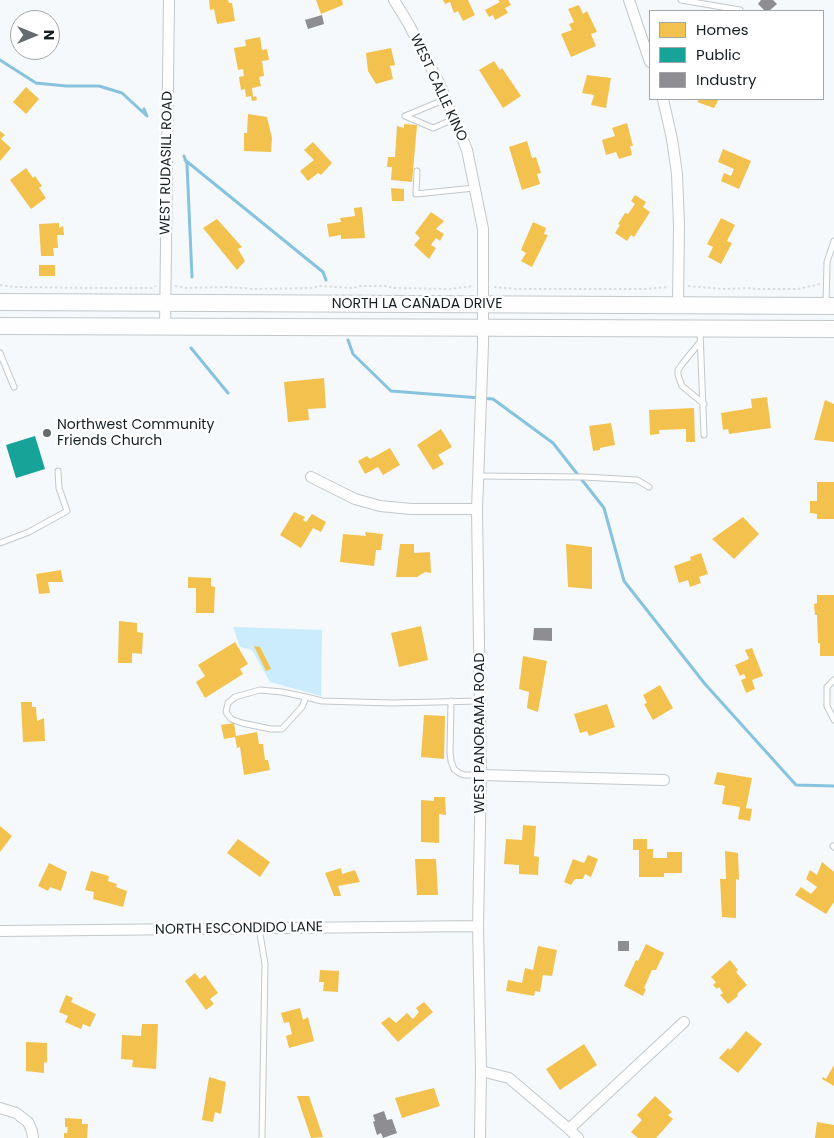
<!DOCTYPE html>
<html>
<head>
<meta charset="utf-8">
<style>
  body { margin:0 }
  #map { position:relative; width:834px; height:1138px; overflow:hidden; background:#f6f9fb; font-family:Poppins,sans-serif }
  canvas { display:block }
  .legend { position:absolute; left:649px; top:10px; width:175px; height:90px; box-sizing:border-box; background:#fff; border:1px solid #a2a6a7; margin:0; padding:6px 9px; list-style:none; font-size:15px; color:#162024 }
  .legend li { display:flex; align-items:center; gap:10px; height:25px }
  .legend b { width:25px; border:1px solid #a2a6a7 }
  .north { position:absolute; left:10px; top:10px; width:50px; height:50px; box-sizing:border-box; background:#fff; border:1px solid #a2a6a7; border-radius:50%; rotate:90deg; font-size:14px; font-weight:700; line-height:20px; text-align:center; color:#162024 }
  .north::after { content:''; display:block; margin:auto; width:18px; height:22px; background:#646c6f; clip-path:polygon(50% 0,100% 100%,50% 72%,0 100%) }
</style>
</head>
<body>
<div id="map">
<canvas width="834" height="1138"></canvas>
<ul class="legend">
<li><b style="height:14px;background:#f2c14e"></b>Homes</li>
<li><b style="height:14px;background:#17a398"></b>Public</li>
<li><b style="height:14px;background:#8d8d92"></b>Industry</li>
</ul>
<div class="north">N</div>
</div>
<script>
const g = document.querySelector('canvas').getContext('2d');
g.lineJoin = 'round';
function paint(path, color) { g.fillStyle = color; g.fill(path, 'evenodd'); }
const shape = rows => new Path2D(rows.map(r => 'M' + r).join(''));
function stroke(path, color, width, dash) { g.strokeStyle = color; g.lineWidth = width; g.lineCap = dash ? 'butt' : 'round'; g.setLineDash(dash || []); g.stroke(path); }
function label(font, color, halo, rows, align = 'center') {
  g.font = font + ' Poppins,sans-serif'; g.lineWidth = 5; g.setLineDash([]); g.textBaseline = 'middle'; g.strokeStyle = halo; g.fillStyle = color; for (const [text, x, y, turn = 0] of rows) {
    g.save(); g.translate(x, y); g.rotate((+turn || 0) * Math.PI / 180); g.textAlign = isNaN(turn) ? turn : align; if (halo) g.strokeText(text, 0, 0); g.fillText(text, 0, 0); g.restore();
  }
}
paint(shape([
  [233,627,322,630,321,696,270,682,252,650,240,647]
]), '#caecfd');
paint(shape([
  [209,0,228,0,229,3,232,3,235,21,217,24,214,9,210,10],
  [316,0,342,0,343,5,321,14],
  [443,0,468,0,475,15,463,21,458,11,454,13,450,2,445,4],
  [498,0,508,0,511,5,505,8,508,13,495,20,493,15,489,17,485,10,500,2],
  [579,5,583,14,587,11,597,32,591,34,596,46,571,57,561,34,572,30,569,24,574,22,568,9],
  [260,37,262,50,267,49,269,60,262,61,264,76,259,77,261,86,252,88,253,97,256,96,257,100,252,101,251,96,246,97,245,89,241,90,239,77,244,76,243,69,238,70,234,48,246,46,245,40],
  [391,48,395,65,390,66,393,79,376,84,368,71,366,53],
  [494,61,500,70,502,68,521,96,503,108,479,70],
  [587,75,611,78,606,108,591,105,594,95,582,93],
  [26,87,39,99,26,114,13,102],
  [700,99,719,99,714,108,697,102],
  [248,114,267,117,272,138,271,152,244,151,244,133,247,133],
  [627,123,633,146,630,146,632,155,619,159,616,152,606,155,602,140,615,136,612,128],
  [404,124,417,125,412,182,391,180,392,167,387,167,388,157,395,157,397,126,404,128],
  [0,131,5,135,1,139,11,148,0,161],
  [527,141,532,158,536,157,541,173,537,174,540,184,522,190,509,147],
  [313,142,332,163,321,175,318,173,308,181,300,171,314,160,304,150],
  [723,149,751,161,739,189,721,181,724,173,731,176,734,169,718,162],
  [26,168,33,178,35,176,42,186,39,188,46,198,31,209,10,180],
  [391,188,404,189,404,201,392,201],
  [635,195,646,202,643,207,650,212,634,237,631,235,627,241,615,233,620,225,618,224,625,213,628,214,635,204,631,201],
  [362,207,365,238,341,239,341,235,329,237,327,224,341,222,340,218,355,216,354,208],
  [431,212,444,221,436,229,444,234,440,241,436,238,431,245,436,248,429,259,414,245,420,238,415,233],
  [721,218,735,225,727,241,732,243,721,264,708,257,713,247,707,244],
  [217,219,242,247,238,249,245,261,237,270,203,228],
  [533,222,546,228,544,234,548,235,532,267,521,261,526,253,521,250],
  [59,223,59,228,63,226,64,235,57,235,58,248,53,248,54,256,41,256,39,224],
  [39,265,55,265,55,276,39,276],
  [324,378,326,408,308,409,309,420,288,422,284,382],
  [767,397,771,428,729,434,728,429,723,430,721,413,752,408,751,399],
  [825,400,834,404,834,442,814,440],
  [694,408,695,442,686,442,686,429,659,430,659,434,650,435,649,410],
  [611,423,615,445,600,448,600,450,593,451,589,426],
  [441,429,452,447,438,455,444,464,433,470,417,445],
  [390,448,400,465,383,475,378,467,365,474,358,461,367,456,370,459],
  [817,482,834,482,834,519,817,519,817,514,810,513,810,501,817,501],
  [294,512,305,517,303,520,306,522,312,514,326,522,321,532,313,528,301,548,280,535],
  [743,517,759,534,734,559,712,539],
  [365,532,383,534,381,550,376,550,374,566,340,562,343,534,366,536],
  [400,544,414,544,414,553,430,552,431,573,425,572,417,577,396,577],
  [566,544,592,547,592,589,568,587],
  [701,553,708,574,699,577,701,583,690,587,688,580,679,583,674,566,691,560,690,557],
  [61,570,63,582,48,582,50,593,39,594,36,574],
  [188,577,211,578,211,586,215,587,214,613,196,613,196,588,188,588],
  [817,595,834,595,834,656,820,656,820,643,818,643,817,615,815,615,814,604,817,603],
  [119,621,137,623,137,632,143,633,142,654,132,653,132,663,118,663],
  [421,626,428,660,399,667,391,633],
  [235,642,248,664,240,669,243,674,205,698,196,682,205,676,198,665],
  [254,646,260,647,271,669,266,671],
  [752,648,763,676,752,680,755,689,746,693,741,680,746,678,744,674,740,676,735,665,749,659,745,650],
  [523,656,547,661,538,712,527,708,529,692,519,689],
  [660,685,673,708,653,720,644,704,647,703,643,695],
  [21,702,32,702,32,707,36,707,37,721,44,718,45,741,23,742],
  [607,704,615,727,589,736,587,731,580,733,574,714],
  [424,715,445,716,444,759,421,757],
  [234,723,236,736,257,732,259,744,263,744,265,760,268,760,270,770,244,775,240,747,237,748,235,737,224,739,221,725],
  [717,772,752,778,746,808,752,809,750,821,738,819,740,807,722,804,725,786,714,784],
  [434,797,445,797,446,815,439,814,439,843,421,842,421,800,434,801],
  [523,825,536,826,534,856,539,857,538,875,519,874,519,865,504,864,506,839,522,840],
  [0,826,12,836,0,852],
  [238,839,270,862,260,877,227,853],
  [633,839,647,839,647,849,653,849,653,858,667,858,667,852,682,852,682,873,664,873,664,877,639,877,639,850,633,850],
  [725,851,738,853,739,880,736,879,736,918,722,917,720,879,726,879],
  [588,855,598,859,591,877,585,874,583,879,575,879,571,885,564,882,573,859,584,863],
  [415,859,436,859,438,895,417,895],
  [822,862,834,872,834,902,826,914,795,895,801,887,811,894,817,887,806,879,810,870,817,875],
  [49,863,67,872,61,891,50,887,48,891,38,886],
  [341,868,342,874,355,870,360,882,338,886,341,896,334,896,325,873],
  [91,871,109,876,108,881,117,884,116,887,127,891,123,907,93,899,94,892,85,890],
  [646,944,664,953,656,970,652,970,644,988,646,989,643,996,624,986,636,960,638,961],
  [538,946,557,950,552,976,543,975,540,992,535,991,534,996,506,991,508,980,522,983,525,968,533,970],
  [730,960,738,970,736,972,747,985,737,994,738,996,728,1004,720,995,723,993,719,987,717,989,713,985,716,982,711,977],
  [320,970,339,971,338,992,323,991,324,982,319,982],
  [195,973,200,979,205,975,218,993,210,999,214,1004,206,1010,185,981],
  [66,995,73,998,71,1002,96,1014,90,1027,83,1024,81,1029,65,1022,68,1016,59,1012],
  [424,1002,433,1012,398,1042,381,1023,389,1017,396,1023,407,1013,413,1019,419,1012,416,1008],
  [300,1008,303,1020,308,1017,314,1041,289,1048,286,1036,292,1034,289,1022,284,1023,281,1013],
  [142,1024,158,1024,156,1069,132,1067,133,1060,121,1059,122,1035,141,1036],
  [746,1031,762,1044,738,1073,719,1058,728,1048,730,1050],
  [26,1042,47,1043,47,1063,44,1062,44,1073,26,1071],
  [584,1044,597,1065,560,1090,546,1069],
  [834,1065,834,1086,822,1079,823,1077,826,1079],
  [209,1077,226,1082,221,1114,215,1112,213,1122,202,1120],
  [434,1088,440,1106,402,1118,395,1098],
  [297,1096,309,1096,323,1137,311,1138],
  [655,1096,672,1112,668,1115,673,1119,656,1138,638,1138,631,1132,642,1120,637,1115],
  [65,1118,82,1119,82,1124,88,1124,87,1138,64,1138,64,1133,67,1133,68,1127,65,1127],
  [817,1122,834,1125,834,1138,815,1138]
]), '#f2c14e');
paint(shape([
  [35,436,45,469,16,478,6,445]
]), '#17a398');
paint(shape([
  [761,0,773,0,777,4,769,11,765,11,758,4],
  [322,15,324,24,308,29,305,20],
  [534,628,552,628,552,641,533,640],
  [618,941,629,941,629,951,618,951],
  [384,1111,387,1120,392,1119,397,1133,383,1138,381,1133,377,1135,373,1122,375,1121,373,1115]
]), '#8d8d92');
stroke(shape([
  [0,60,36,83,66,86,99,86,122,93,147,116,144,109],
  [184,156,187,164,192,277],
  [185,160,323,272,326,280],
  [348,340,353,354,391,391,493,399,553,443,604,508,624,581,705,684,796,785,834,786],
  [191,348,228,393]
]), '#87c3de', 3);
const service = shape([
  [681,0,740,10],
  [405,116,433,128,454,119],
  [405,116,446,99],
  [417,171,416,194,474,188],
  [826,304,827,262,834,241],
  [700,332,704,435],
  [700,342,683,363,678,370,678,375,682,386,704,404],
  [0,353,14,387],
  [479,476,584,477,637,480,649,487],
  [0,543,29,532,67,511,59,488,58,471],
  [834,680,827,687,827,706,834,720],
  [306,697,302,707,282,729,271,729,242,723,231,719,226,712,228,703,235,697,260,690,282,692,306,697,322,701,392,703,480,701],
  [451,701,450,752,451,761,454,769,459,773,464,775,481,775],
  [833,846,834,847],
  [259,928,265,964,262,1138]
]);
const minor = shape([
  [394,0,408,23,440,85,467,150,483,229,483,345,477,509,481,775,478,926,481,1071,480,1138],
  [629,0,650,62],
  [663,99,672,139,677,174,679,225,678,305],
  [165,327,169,0],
  [311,477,355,499,380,506,411,509,477,509],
  [481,775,664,780],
  [0,931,478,926],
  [481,1071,509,1078,569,1129,578,1138],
  [0,1108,16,1113,28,1122,32,1131,33,1138],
  [569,1129,684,1022]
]);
const primary = shape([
  [0,302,834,306],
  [0,326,834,329]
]);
stroke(service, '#c2c8cb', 7);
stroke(minor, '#c2c8cb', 12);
stroke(primary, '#c2c8cb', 18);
stroke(shape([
  [0,285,14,287,90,288,152,288,156,286],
  [175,286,187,288,227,287,253,289,312,288,319,286,353,288,360,286,386,286,393,288,450,289,474,286],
  [688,286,725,289,748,288,757,289,798,289,820,284],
  [494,287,516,289,645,289,669,287]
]), '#dbdcdd', 2, [2.5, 2.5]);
stroke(service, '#fefefe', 5);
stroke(minor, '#fefefe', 10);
stroke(primary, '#fefefe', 16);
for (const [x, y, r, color] of [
  [47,433,5,"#646c6f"]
]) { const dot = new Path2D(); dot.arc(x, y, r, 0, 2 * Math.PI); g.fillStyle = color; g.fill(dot); stroke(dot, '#fff', 2); }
label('14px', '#162024', '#fff', [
  ["WEST CALLE KINO",438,88,65],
  ["WEST RUDASILL ROAD",167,163,-89],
  ["NORTH LA CAÑADA DRIVE",417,304],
  ["WEST PANORAMA ROAD",480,733,-90],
  ["NORTH ESCONDIDO LANE",239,929,-1]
]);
label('14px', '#162024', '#fff', [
  ["Northwest Community",57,425],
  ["Friends Church",57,441]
], 'left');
</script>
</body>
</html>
